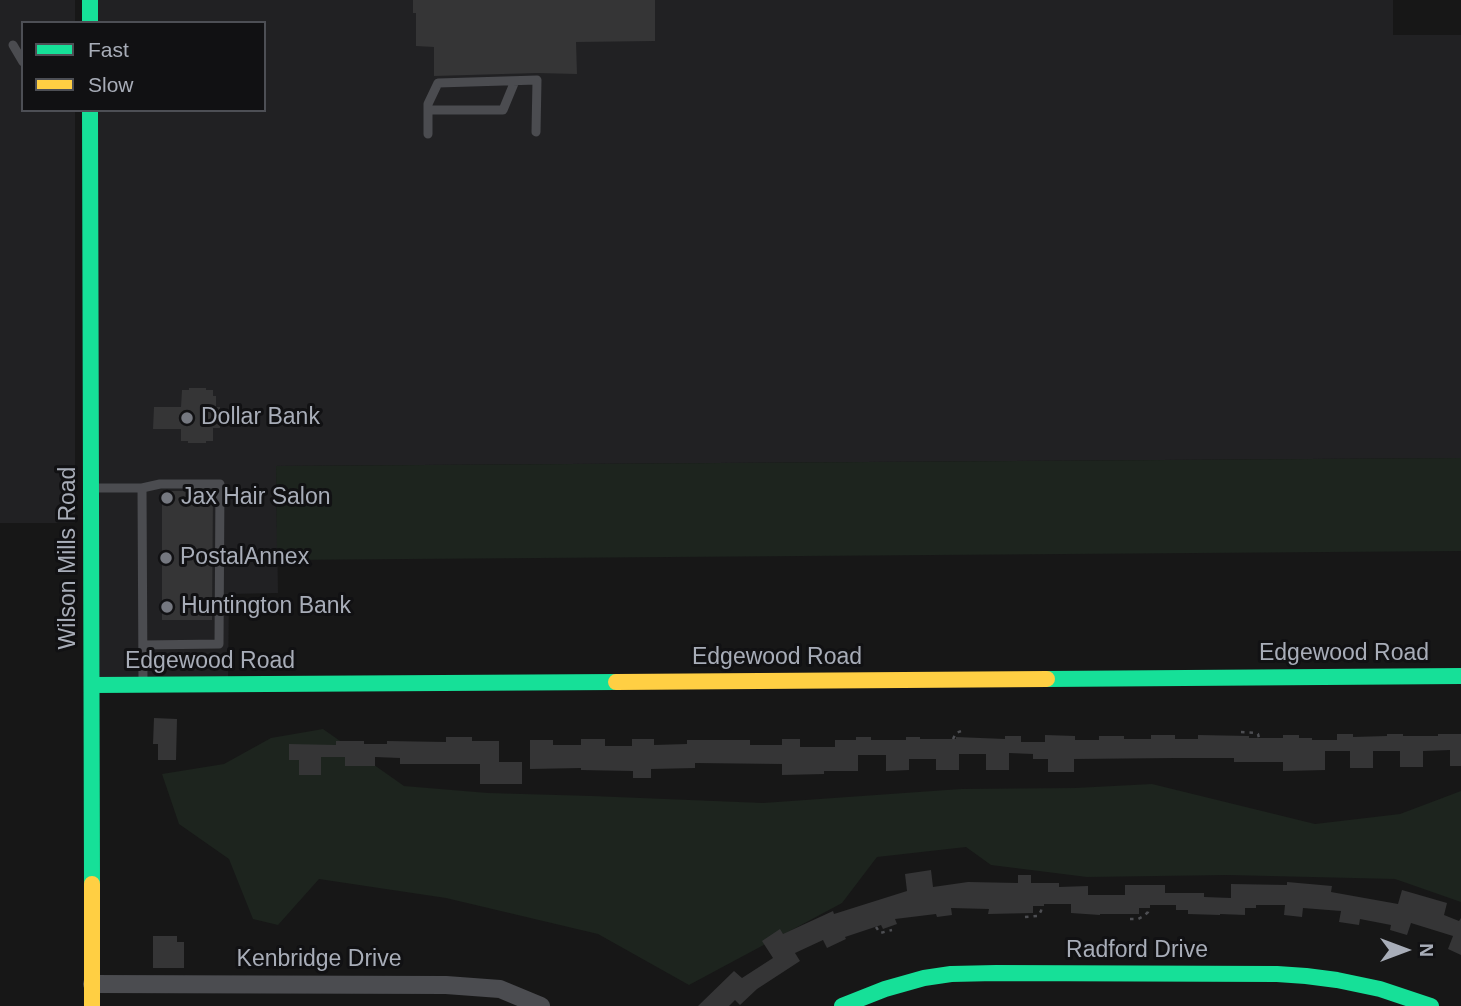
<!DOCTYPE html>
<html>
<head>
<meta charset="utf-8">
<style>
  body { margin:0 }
  #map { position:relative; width:1461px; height:1006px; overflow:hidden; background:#171717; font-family:Arial,sans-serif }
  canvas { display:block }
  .legend { position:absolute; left:21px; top:21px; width:245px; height:91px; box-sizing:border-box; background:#111113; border:2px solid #4d4f55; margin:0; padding:9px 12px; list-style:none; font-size:21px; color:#a8adb8 }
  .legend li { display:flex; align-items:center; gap:14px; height:35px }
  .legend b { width:35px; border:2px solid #4d4f55 }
  .north { position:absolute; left:1370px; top:915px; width:70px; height:70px; -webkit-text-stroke:5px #111113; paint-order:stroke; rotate:90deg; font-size:19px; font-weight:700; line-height:28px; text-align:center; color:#a8adb8 }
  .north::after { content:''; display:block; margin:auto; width:24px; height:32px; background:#a8adb8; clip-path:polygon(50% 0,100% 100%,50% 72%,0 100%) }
</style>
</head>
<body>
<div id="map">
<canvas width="1461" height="1006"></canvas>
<ul class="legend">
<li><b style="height:9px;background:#16e098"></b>Fast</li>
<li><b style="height:9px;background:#ffcf43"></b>Slow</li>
</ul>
<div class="north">N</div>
</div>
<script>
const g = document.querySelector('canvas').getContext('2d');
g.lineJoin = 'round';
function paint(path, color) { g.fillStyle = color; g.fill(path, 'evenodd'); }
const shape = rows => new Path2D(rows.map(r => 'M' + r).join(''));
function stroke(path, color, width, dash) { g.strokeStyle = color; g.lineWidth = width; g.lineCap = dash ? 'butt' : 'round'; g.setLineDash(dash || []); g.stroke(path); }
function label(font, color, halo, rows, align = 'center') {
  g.font = font + ' Arial,sans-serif'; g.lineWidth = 6; g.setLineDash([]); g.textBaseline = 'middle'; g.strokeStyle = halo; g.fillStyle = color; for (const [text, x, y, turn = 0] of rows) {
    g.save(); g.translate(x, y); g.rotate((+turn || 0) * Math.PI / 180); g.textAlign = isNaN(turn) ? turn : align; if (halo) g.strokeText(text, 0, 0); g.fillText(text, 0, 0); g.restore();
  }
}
paint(shape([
  [0,0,75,0,75,23,23,23,23,110,75,110,75,523,0,523],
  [90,0,1393,0,1393,35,1461,35,1461,458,276,466,278,593,229,594,228,684,93,685,91,110,264,110,264,23,90,23]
]), '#212123');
paint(shape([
  [1461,458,1461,551,277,560,276,466],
  [323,729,404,786,488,793,592,796,763,803,961,789,1075,788,1152,784,1315,824,1400,814,1461,791,1461,902,1395,879,1228,875,1087,877,991,865,966,847,877,857,842,903,689,985,598,934,446,898,319,879,278,925,253,919,229,859,179,824,162,774,224,764,271,738]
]), '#1d241e');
paint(shape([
  [413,0,655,0,655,41,576,42,577,74,537,73,434,76,434,47,416,46,416,13,413,13],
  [189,388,206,388,206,390,213,390,213,396,216,396,216,407,220,407,220,428,213,428,213,441,206,441,206,443,188,443,188,441,181,441,181,429,153,429,154,407,181,407,182,390,189,390],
  [162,491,213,491,212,620,162,620],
  [154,718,177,719,176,760,158,760,158,744,153,744],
  [1337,734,1353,734,1353,737,1387,736,1387,734,1403,734,1403,736,1438,736,1438,734,1461,734,1461,766,1450,766,1450,750,1423,751,1423,767,1400,767,1400,751,1373,751,1373,768,1350,768,1350,751,1325,751,1325,770,1283,771,1283,762,1234,762,1234,758,1174,758,1074,759,1074,772,1048,772,1048,759,1033,759,1033,754,1009,753,1009,770,986,770,986,754,959,754,959,770,936,770,936,759,909,759,909,770,886,771,886,755,858,755,858,771,824,771,824,774,782,775,782,764,695,763,695,768,651,769,651,778,633,778,633,771,581,770,581,768,530,769,530,740,553,740,553,745,581,745,581,739,605,739,605,746,632,746,632,739,654,739,654,745,687,744,687,740,750,740,750,745,782,745,782,739,800,739,800,747,835,747,835,740,856,740,856,737,871,737,871,740,906,740,906,737,920,737,920,739,956,739,956,737,1005,739,1005,736,1021,736,1021,742,1045,742,1045,735,1075,736,1075,740,1099,740,1099,736,1124,736,1124,739,1151,739,1151,735,1175,735,1175,739,1198,739,1198,735,1249,736,1249,738,1283,738,1283,735,1299,735,1299,738,1312,738,1312,740,1337,740],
  [446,737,472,737,472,741,499,741,499,762,522,762,522,784,480,784,480,764,400,764,400,758,375,757,375,766,345,766,345,757,321,757,321,775,299,775,299,760,289,760,289,744,336,745,336,741,364,741,364,744,387,744,387,741,446,742],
  [931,870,933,887,968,882,1018,883,1018,875,1031,875,1031,883,1059,883,1059,887,1088,886,1088,895,1125,895,1125,885,1165,885,1165,893,1204,893,1204,897,1231,898,1231,884,1287,885,1287,882,1332,886,1331,892,1398,904,1402,890,1447,903,1444,915,1459,921,1461,918,1461,955,1448,949,1453,936,1411,923,1407,935,1390,930,1391,925,1360,919,1359,925,1339,922,1341,911,1303,908,1302,917,1284,915,1285,905,1256,905,1256,908,1245,908,1245,915,1220,914,1220,915,1188,914,1188,910,1176,910,1176,905,1150,905,1150,908,1139,908,1139,914,1100,914,1100,915,1071,913,1071,904,1044,904,1044,906,1033,906,1033,913,988,914,989,909,951,908,952,915,937,917,936,914,895,919,897,924,883,929,881,925,845,937,846,939,827,948,823,940,795,953,800,961,757,989,740,1005,735,1000,729,1006,698,1006,734,971,742,978,773,958,762,941,780,929,783,934,833,911,834,914,907,891,905,874],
  [153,936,177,936,177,942,184,942,184,968,153,968]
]), '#353536');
stroke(shape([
  [1241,732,1256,733,1258,734,1259,738],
  [953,739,956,733,964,730],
  [1025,917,1038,916,1041,911,1042,906],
  [1130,919,1138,919,1144,916,1148,912,1148,908],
  [876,927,880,933,892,930]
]), '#4d4e52', 2.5, [3.5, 5]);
stroke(shape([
  [13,45,23,62],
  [428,110,503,110,515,81],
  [428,134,428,104,438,83,537,80,536,132],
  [94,488,142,488,160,484,220,484,219,644,143,645],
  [142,488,143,682]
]), '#4b4c50', 9);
stroke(shape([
  [92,984,446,985,500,989,541,1006]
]), '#4b4c50', 18);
stroke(shape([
  [90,0,90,23],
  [90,110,92,884],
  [1047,679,1461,676],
  [93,685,616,682],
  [842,1006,885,989,924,978,951,974,996,973,1277,974,1306,976,1337,980,1380,989,1431,1006]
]), '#16e098', 16);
stroke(shape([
  [616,682,1047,679],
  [92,884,92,1006]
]), '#ffcf43', 16);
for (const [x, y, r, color] of [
  [187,418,7,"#757880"],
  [167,498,7,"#757880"],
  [166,558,7,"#757880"],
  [167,607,7,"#757880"]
]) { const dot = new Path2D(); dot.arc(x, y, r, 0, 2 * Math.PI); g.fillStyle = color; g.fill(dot); stroke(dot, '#111113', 2.5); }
label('23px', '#a8adb8', '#111113', [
  ["Dollar Bank",201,418],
  ["Jax Hair Salon",181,498],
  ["PostalAnnex",180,558],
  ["Huntington Bank",181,607]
], 'left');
label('23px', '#a8adb8', '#111113', [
  ["Wilson Mills Road",69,558,-90],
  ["Edgewood Road",1344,654],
  ["Edgewood Road",777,658],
  ["Edgewood Road",210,662],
  ["Radford Drive",1137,951],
  ["Kenbridge Drive",319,960]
]);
</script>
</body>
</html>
